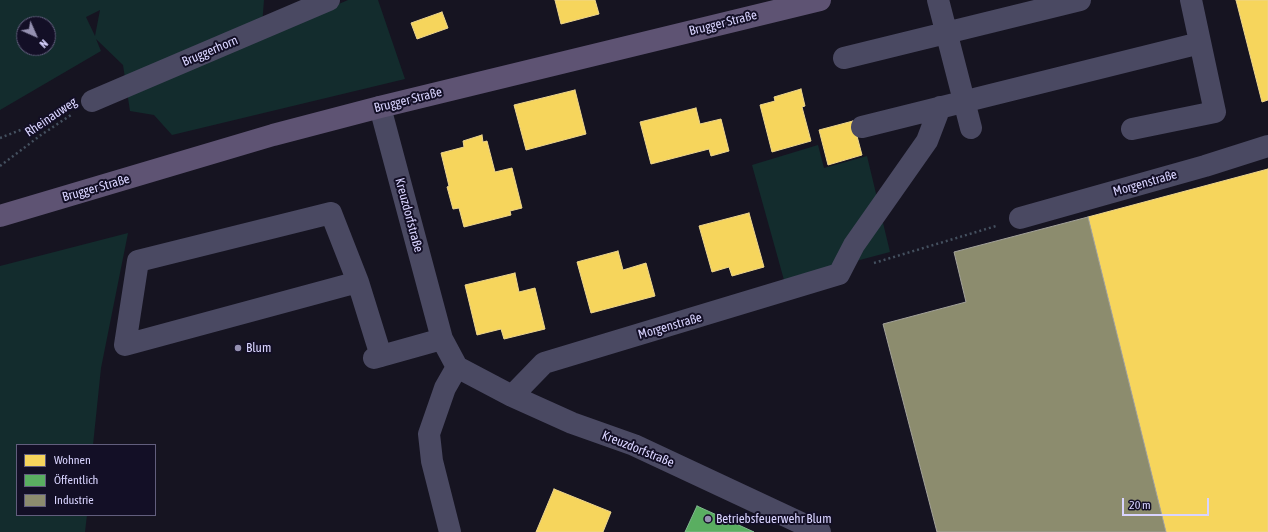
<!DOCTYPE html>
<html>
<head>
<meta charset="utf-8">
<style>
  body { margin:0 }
  #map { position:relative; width:1268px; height:532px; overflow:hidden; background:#161421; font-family:"Asap Condensed",sans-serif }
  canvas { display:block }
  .legend { position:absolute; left:16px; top:444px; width:140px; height:72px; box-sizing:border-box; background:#130f26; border:1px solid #625e7d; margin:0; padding:5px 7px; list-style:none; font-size:12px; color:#d9d4ff }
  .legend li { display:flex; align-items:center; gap:8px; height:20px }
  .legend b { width:20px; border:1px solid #625e7d }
  .north { position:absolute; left:16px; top:16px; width:40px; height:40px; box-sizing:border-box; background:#130f26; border:1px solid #625e7d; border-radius:50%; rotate:135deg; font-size:11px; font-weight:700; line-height:16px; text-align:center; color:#d9d4ff }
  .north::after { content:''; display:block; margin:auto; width:14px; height:18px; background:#9591b1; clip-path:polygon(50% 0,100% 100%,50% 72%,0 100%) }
  .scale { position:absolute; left:1122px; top:498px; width:87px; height:18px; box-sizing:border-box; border:2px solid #d9d4ff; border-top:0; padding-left:5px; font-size:12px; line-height:14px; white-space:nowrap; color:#d9d4ff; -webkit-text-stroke:3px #130f26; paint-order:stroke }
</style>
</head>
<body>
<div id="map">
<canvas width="1268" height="532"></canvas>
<ul class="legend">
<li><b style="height:11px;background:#f6d55c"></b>Wohnen</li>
<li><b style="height:11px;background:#5aae61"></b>Öffentlich</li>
<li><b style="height:11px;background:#8c8c6e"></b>Industrie</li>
</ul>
<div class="north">N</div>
<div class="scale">20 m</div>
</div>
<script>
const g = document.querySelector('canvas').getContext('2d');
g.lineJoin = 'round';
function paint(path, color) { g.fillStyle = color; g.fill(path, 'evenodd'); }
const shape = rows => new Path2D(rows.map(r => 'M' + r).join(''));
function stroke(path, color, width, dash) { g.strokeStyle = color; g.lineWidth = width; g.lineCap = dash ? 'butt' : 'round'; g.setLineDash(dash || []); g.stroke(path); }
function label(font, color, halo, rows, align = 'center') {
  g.font = font + ' "Asap Condensed",sans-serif'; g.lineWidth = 4; g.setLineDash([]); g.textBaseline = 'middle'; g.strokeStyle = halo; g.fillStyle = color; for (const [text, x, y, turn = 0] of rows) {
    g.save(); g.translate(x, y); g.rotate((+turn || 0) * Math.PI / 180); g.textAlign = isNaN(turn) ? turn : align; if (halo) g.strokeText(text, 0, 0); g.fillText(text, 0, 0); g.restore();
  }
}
paint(shape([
  [0,0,264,0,261,38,348,0,378,0,405,79,172,135,154,115,130,111,123,65,96,39,101,51,0,110],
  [100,10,95,36,86,17],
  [24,24,48,24,48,48,24,48],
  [818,145,824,168,867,156,890,252,784,280,752,165],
  [128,233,101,368,93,445,17,445,17,515,87,515,85,532,0,532,0,266]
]), '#132c2d');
const homes = shape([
  [555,0,595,0,599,14,561,24,555,0],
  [1236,0,1268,0,1268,100,1262,102,1236,0],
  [442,12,448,28,417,39,411,23,442,12],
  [801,89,805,106,802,107,811,141,772,152,760,105,775,101,774,97,801,89],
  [575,90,586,134,526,150,514,105,575,90],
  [696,108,700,124,721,119,729,151,711,156,709,149,651,164,640,122,696,108],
  [853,121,862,155,828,165,819,130,853,121],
  [482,135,483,142,487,141,495,172,512,168,522,208,510,211,511,215,464,227,459,208,453,209,447,187,449,186,441,153,464,147,463,141,482,135],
  [1268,169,1268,532,1166,532,1088,217,1268,169],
  [749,213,764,267,732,276,729,267,712,272,699,226,749,213],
  [618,251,623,270,646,263,655,296,591,313,577,262,618,251],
  [515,273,519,292,535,288,545,329,504,339,501,329,477,335,465,285,515,273],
  [554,489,611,512,603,532,536,532,554,489]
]);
paint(homes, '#f6d55c');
stroke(homes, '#edd58d', 1);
const public = shape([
  [697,506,754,532,685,532,697,506]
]);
paint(public, '#5aae61');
stroke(public, '#80b990', 1);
const industry = shape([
  [1088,217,1166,532,937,532,883,324,966,302,954,252,1088,217]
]);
paint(industry, '#8c8c6e');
stroke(industry, '#a3a29a', 1);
stroke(shape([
  [0,138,69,111],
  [0,166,41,135,71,115],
  [874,263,996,226]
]), '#44505f', 2.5, [2, 3]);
stroke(shape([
  [938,0,971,128],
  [844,58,1080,0],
  [92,101,329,0],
  [380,107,442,339,457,367,512,396,572,423,634,445,820,532],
  [862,127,1200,43],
  [1132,129,1215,112,1191,0],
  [331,213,358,282,125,345,138,261,331,213],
  [1020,218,1205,166,1268,146],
  [358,282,381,356],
  [374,358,442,339],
  [512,396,544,363,839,274,854,245,927,141,940,107],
  [450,532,432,461,429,434,445,388,457,367]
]), '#4a4962', 22);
stroke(shape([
  [0,216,273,135,380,107,820,0]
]), '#5e5373', 22);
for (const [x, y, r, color] of [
  [238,348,4,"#9591b1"],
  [708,519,4,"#9591b1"]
]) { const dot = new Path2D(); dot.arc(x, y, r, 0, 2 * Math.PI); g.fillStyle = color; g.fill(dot); stroke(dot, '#130f26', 1.5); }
label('13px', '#d9d4ff', '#130f26', [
  ["Brugger Straße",723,23,-14],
  ["Bruggerhorn",210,51,-23],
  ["Brugger Straße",408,100,-14],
  ["Rheinauweg",51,117,-34],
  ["Morgenstraße",1145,183,-16],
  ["Brugger Straße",96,188,-16],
  ["Kreuzdorfstraße",409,215,75],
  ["Morgenstraße",670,326,-16],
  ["Kreuzdorfstraße",638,449,22]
]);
label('13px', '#d9d4ff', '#130f26', [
  ["Blum",246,348],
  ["Betriebsfeuerwehr Blum",716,519]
], 'left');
</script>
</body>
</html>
